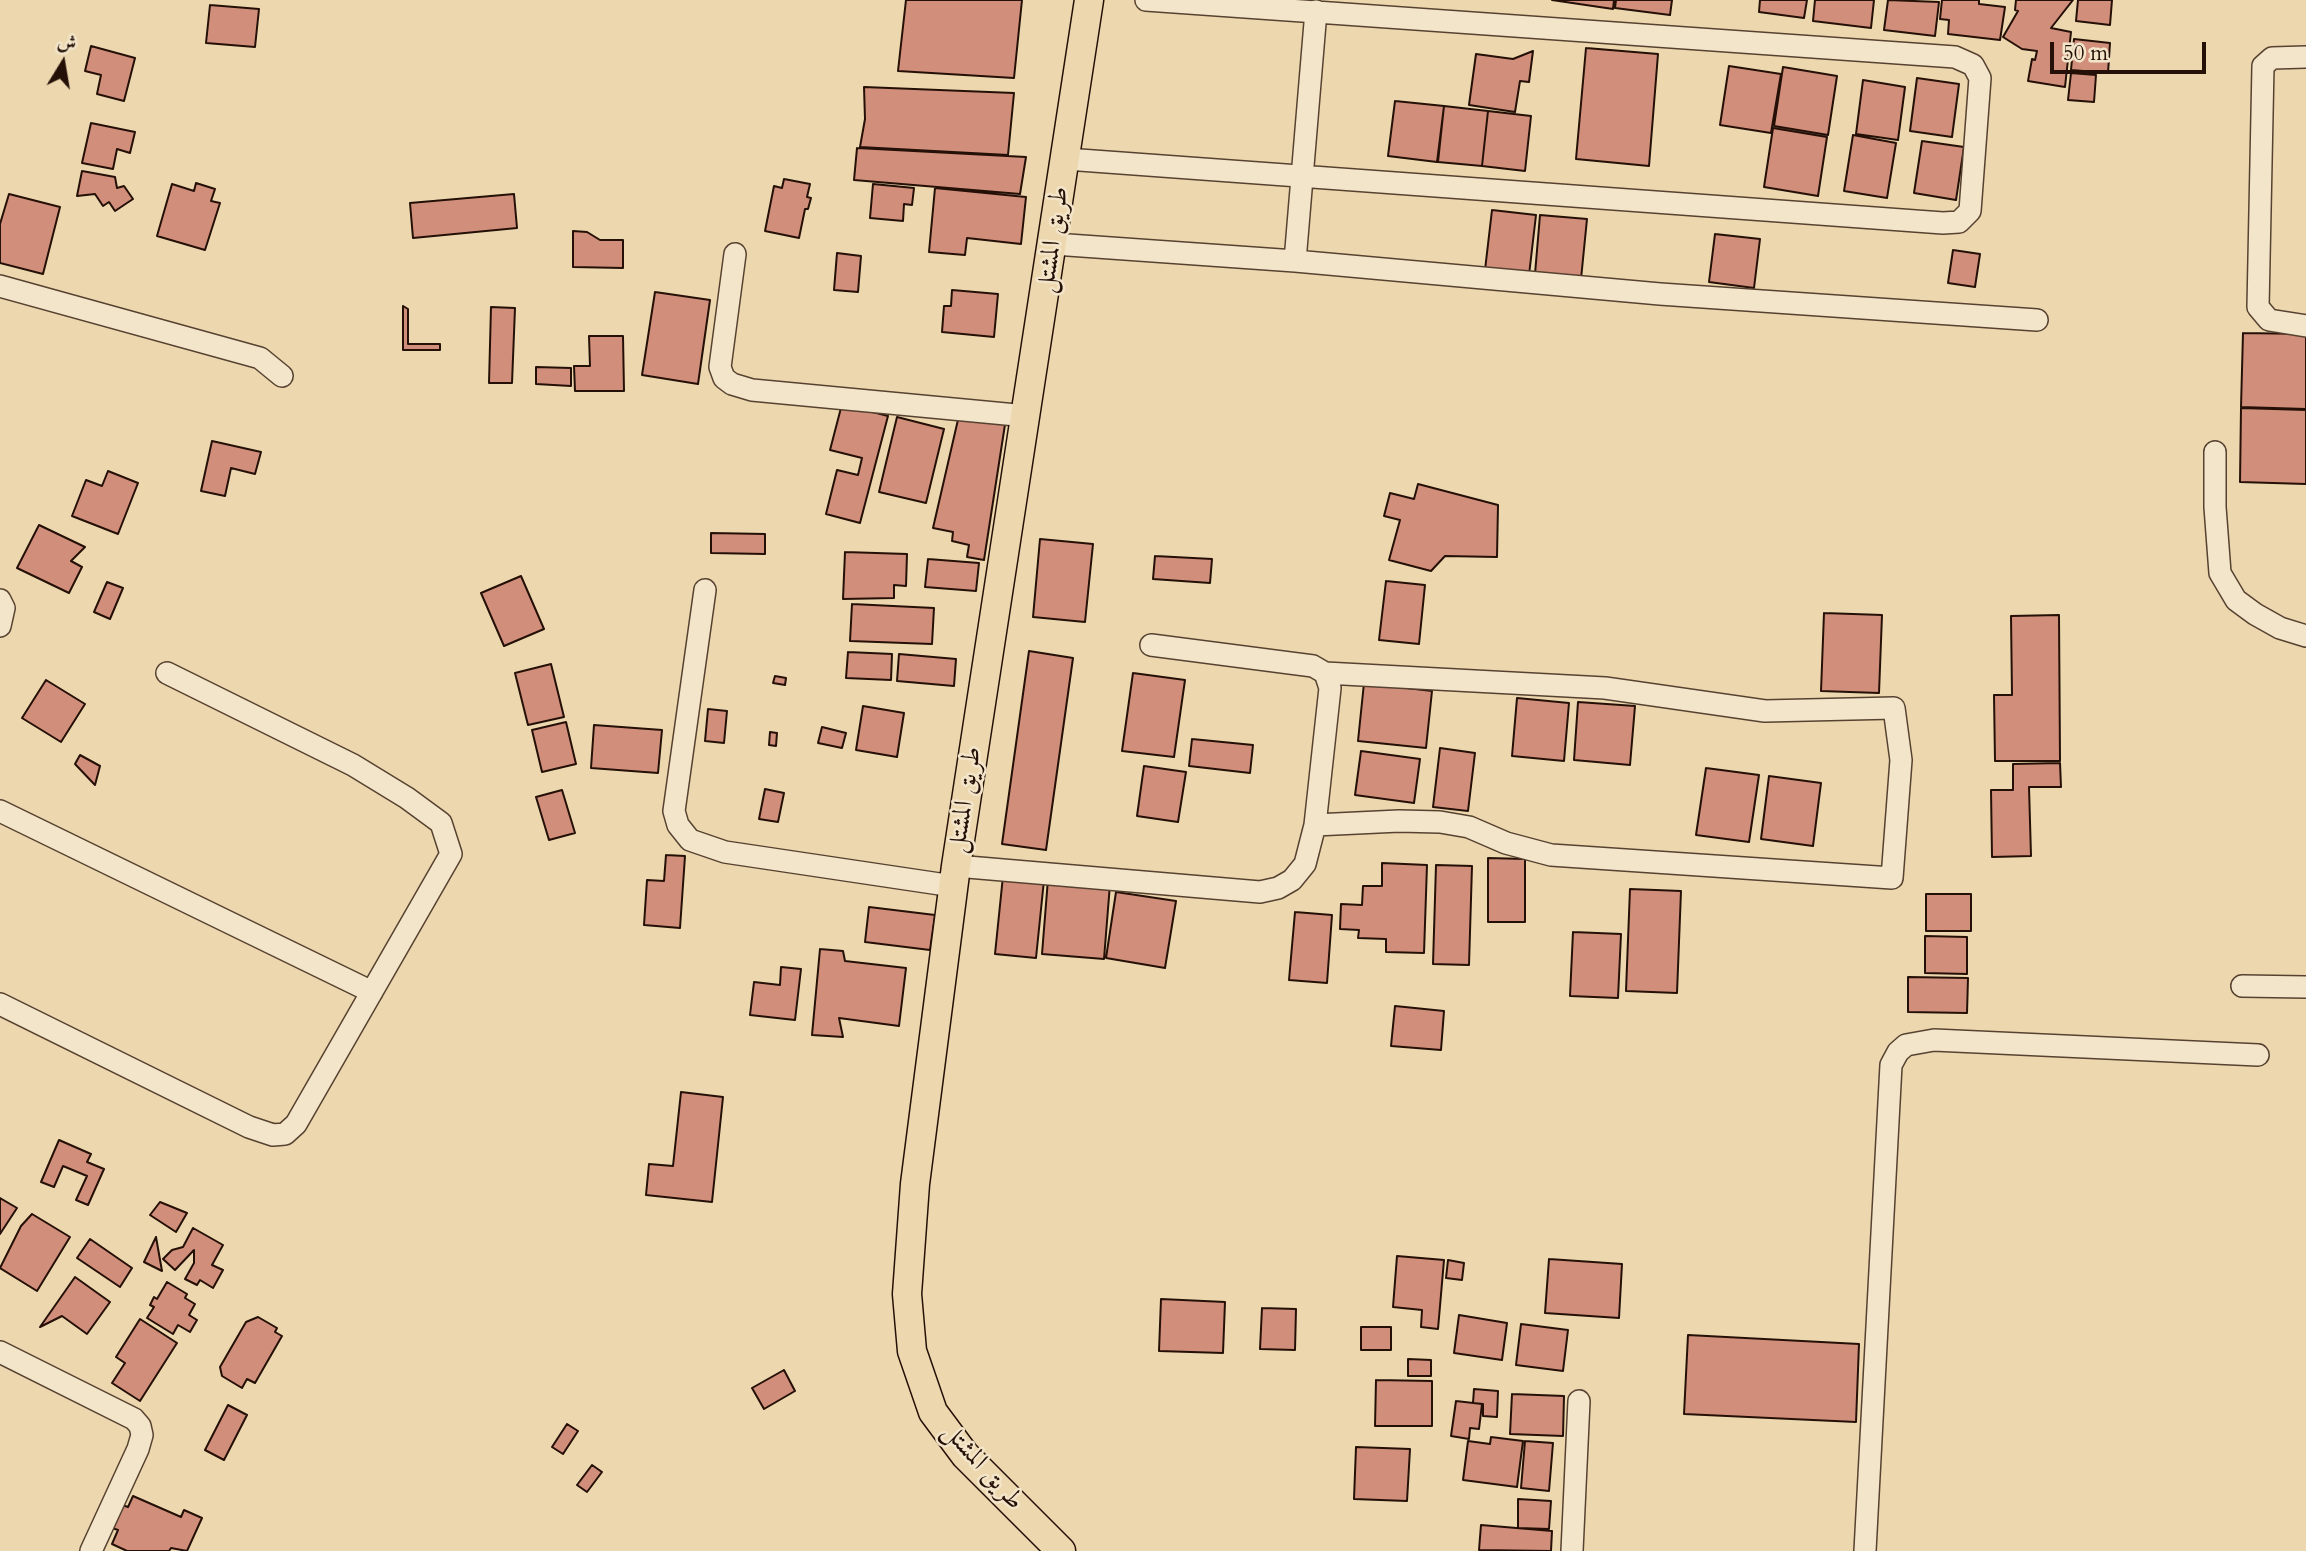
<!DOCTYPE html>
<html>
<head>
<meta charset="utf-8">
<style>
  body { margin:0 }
  #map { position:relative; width:2306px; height:1551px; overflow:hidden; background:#ecd7ae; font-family:Cardo,Amiri,serif }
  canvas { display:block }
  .north { position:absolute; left:28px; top:28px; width:70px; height:70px; -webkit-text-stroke:5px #f3e5ca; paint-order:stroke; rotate:11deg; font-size:19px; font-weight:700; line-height:28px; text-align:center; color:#251007 }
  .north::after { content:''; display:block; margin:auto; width:24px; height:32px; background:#251007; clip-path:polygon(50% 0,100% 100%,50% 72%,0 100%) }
  .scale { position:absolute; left:2050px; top:42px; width:156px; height:32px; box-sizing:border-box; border:4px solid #251007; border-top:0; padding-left:9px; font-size:21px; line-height:24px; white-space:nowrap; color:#251007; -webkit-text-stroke:5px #f3e5ca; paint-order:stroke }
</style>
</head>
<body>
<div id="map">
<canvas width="2306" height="1551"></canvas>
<div class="north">ش</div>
<div class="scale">50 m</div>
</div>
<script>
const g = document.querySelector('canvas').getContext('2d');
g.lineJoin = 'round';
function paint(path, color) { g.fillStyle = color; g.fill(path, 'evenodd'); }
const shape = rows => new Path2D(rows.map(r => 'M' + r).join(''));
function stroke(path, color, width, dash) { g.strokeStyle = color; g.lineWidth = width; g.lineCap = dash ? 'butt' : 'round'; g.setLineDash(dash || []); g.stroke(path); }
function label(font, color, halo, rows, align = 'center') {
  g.font = font + ' Cardo,Amiri,serif'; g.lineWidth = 5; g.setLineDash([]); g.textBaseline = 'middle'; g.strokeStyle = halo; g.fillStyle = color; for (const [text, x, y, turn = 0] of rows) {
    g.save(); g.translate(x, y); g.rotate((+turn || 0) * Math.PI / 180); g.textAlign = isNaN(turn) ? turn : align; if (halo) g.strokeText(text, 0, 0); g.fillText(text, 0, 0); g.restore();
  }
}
const building = shape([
  [906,0,1022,0,1014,78,898,71,906,0],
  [1552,0,1614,0,1613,9,1552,0],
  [1616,0,1672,0,1670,15,1615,8,1616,0],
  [1760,0,1807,0,1804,18,1759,12,1760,0],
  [1815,0,1874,0,1871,28,1813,21,1815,0],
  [1888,0,1939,2,1935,36,1884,30,1888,0],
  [1942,0,1979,0,1979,4,2005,7,2000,40,1948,34,1949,20,1940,19,1942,0],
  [2016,0,2073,0,2051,28,2071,32,2065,87,2028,81,2032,59,2035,60,2037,51,2022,49,2003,37,2018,11,2015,10,2016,0],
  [2078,0,2112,0,2110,25,2076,21,2078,0],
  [210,5,259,9,255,47,206,43,210,5],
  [2074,39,2110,43,2108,73,2071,70,2074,39],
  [91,46,135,58,124,101,97,94,101,75,85,71,91,46],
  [1586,48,1658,54,1649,166,1576,159,1586,48],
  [1533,51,1529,82,1520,81,1515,112,1469,105,1476,54,1513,59,1533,51],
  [1729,66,1781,74,1771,133,1720,125,1729,66],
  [1783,67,1837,76,1828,135,1774,126,1783,67],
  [2071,73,2096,75,2094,102,2068,100,2071,73],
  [1917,78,1959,84,1952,137,1910,131,1917,78],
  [1863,80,1905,87,1898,140,1856,134,1863,80],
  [864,87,1014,93,1008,155,860,147,865,119,864,87],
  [1395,101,1444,106,1437,162,1388,156,1395,101],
  [1444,106,1488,111,1482,166,1438,162,1444,106],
  [1488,111,1531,116,1525,171,1482,166,1488,111],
  [91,123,135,132,130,153,117,149,113,169,82,163,91,123],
  [1773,128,1827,137,1818,196,1764,187,1773,128],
  [1853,135,1896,143,1887,198,1844,191,1853,135],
  [1922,141,1964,147,1956,200,1914,193,1922,141],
  [857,148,1026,157,1020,194,854,180,857,148],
  [82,171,115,177,117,188,124,186,133,199,115,211,109,202,103,206,95,194,77,196,82,171],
  [784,179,810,184,807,197,811,198,808,209,805,209,799,238,765,231,774,186,782,188,784,179],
  [196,183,215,189,211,201,220,203,205,250,157,236,172,184,194,191,196,183],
  [873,184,914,188,912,205,904,204,903,221,870,218,873,184],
  [935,188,1026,197,1021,244,967,238,965,255,929,252,935,188],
  [9,194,60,207,43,274,0,263,0,224,9,194],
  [514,194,517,228,413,238,410,203,514,194],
  [1492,210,1536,215,1529,275,1485,270,1492,210],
  [1540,215,1587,219,1581,279,1535,274,1540,215],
  [573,231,587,232,600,240,623,240,623,268,573,267,573,231],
  [1715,234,1760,239,1754,288,1709,282,1715,234],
  [1953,250,1980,254,1975,287,1948,283,1953,250],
  [837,253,861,256,858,292,834,290,837,253],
  [952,290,998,294,994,337,942,332,944,306,951,306,952,290],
  [655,292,710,300,698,384,642,375,655,292],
  [403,306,408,309,408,344,440,344,440,350,403,350,403,306],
  [491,307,515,308,512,383,489,383,491,307],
  [2243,333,2306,334,2306,409,2241,407,2243,333],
  [589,336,623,336,624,391,575,391,574,366,590,366,589,336],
  [536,367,571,368,571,386,536,384,536,367],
  [842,404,888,416,860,523,826,514,837,470,858,475,862,458,830,450,842,404],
  [2241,408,2306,410,2306,484,2240,482,2241,408],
  [960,411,1006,418,984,560,967,557,969,545,952,541,953,532,933,528,960,411],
  [897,417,944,429,926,503,879,492,897,417],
  [212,441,261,452,255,474,231,468,225,496,201,491,212,441],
  [108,471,138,483,118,534,72,516,86,480,102,486,108,471],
  [1418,484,1498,505,1497,557,1445,556,1431,571,1389,560,1400,520,1384,516,1390,493,1414,499,1418,484],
  [39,525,85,547,71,561,82,567,69,593,17,568,39,525],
  [711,533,765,534,765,554,711,553,711,533],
  [1040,539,1093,544,1085,622,1033,617,1040,539],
  [845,552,907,554,906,586,894,585,894,598,843,599,845,552],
  [1155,556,1212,559,1210,583,1153,579,1155,556],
  [928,559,979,563,976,591,925,587,928,559],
  [521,576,544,629,504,646,481,593,521,576],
  [1386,581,1425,585,1419,644,1379,640,1386,581],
  [107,582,123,588,110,619,94,612,107,582],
  [852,604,934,608,932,644,850,641,852,604],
  [1824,613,1882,615,1879,693,1821,691,1824,613],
  [2059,615,2060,761,1995,761,1994,695,2012,695,2011,616,2059,615],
  [1029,651,1073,658,1046,850,1002,844,1029,651],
  [848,652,892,654,891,680,846,678,848,652],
  [899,654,956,659,954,686,897,681,899,654],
  [551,664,564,717,528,725,515,673,551,664],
  [1133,673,1185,680,1174,757,1122,751,1133,673],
  [775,676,786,678,785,685,773,683,775,676],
  [46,680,85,704,61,742,22,718,46,680],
  [1364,683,1432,691,1426,748,1358,741,1364,683],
  [1517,698,1569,703,1564,761,1512,756,1517,698],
  [1578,702,1635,706,1630,765,1574,760,1578,702],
  [863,706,904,713,897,757,856,750,863,706],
  [708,709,727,711,724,743,705,741,708,709],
  [566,722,576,764,542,772,532,730,566,722],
  [594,725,662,730,658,773,591,768,594,725],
  [822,727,846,733,842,748,818,743,822,727],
  [770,732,777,733,776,746,769,745,770,732],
  [1192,739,1253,745,1250,773,1189,766,1192,739],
  [1440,748,1475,753,1468,811,1433,807,1440,748],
  [1361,751,1420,759,1414,803,1355,795,1361,751],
  [80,755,100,766,95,785,75,764,80,755],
  [2060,763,2061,787,2029,787,2031,856,1992,857,1991,790,2013,790,2013,764,2060,763],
  [1144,766,1186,772,1178,822,1137,816,1144,766],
  [1706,768,1759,775,1749,842,1696,835,1706,768],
  [1769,776,1821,783,1813,846,1761,839,1769,776],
  [765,789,784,793,778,822,759,819,765,789],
  [562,790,575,833,549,840,536,797,562,790],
  [666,855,685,856,680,928,644,925,647,880,664,881,666,855],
  [1488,858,1525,859,1525,922,1488,922,1488,858],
  [1382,863,1427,865,1424,953,1386,952,1386,939,1358,938,1359,930,1340,929,1341,904,1362,905,1363,886,1382,886,1382,863],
  [1436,865,1472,866,1469,965,1433,964,1436,865],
  [1003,876,1044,880,1036,958,995,954,1003,876],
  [1048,879,1110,884,1104,959,1042,954,1048,879],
  [1630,889,1681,891,1677,993,1626,991,1630,889],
  [1116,892,1176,901,1165,968,1106,958,1116,892],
  [1926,894,1971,894,1971,931,1926,931,1926,894],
  [869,907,935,915,930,950,865,942,869,907],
  [1295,912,1332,915,1327,983,1289,980,1295,912],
  [1573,932,1621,934,1618,998,1570,996,1573,932],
  [1925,936,1967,937,1967,974,1925,973,1925,936],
  [820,949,843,951,845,961,906,968,899,1026,839,1018,843,1037,812,1035,820,949],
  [781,967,801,969,795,1020,750,1015,754,982,780,985,781,967],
  [1908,977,1968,978,1967,1013,1908,1012,1908,977],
  [1395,1006,1444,1011,1441,1050,1391,1046,1395,1006],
  [681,1092,723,1097,712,1202,646,1195,649,1164,673,1166,681,1092],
  [59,1140,91,1154,87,1162,104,1169,88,1205,76,1200,87,1176,63,1166,54,1187,41,1182,59,1140],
  [0,1198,17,1208,0,1234,0,1198],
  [160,1202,187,1213,176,1232,150,1215,160,1202],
  [32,1214,70,1237,37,1291,0,1268,21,1226,32,1214],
  [193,1228,223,1245,212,1265,223,1270,213,1288,200,1280,197,1285,185,1279,194,1263,194,1250,175,1270,163,1259,172,1250,183,1247,193,1228],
  [156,1237,162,1271,144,1262,156,1237],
  [90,1239,132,1268,120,1287,77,1258,90,1239],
  [1397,1256,1444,1260,1438,1329,1421,1327,1422,1310,1393,1307,1397,1256],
  [1549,1259,1622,1264,1619,1318,1545,1313,1549,1259],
  [1448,1260,1464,1263,1462,1280,1446,1278,1448,1260],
  [75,1277,110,1302,87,1334,62,1316,40,1327,75,1277],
  [167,1282,187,1294,185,1298,195,1304,189,1315,197,1320,190,1332,178,1325,173,1334,147,1318,154,1307,150,1305,154,1297,157,1299,167,1282],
  [1161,1299,1225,1302,1223,1353,1159,1351,1161,1299],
  [1262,1308,1296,1309,1295,1350,1260,1349,1262,1308],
  [1459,1315,1507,1323,1502,1360,1454,1353,1459,1315],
  [258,1317,277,1328,275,1332,282,1336,255,1383,247,1379,242,1388,222,1376,220,1367,246,1322,258,1317],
  [140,1319,177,1343,140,1401,112,1383,125,1363,116,1357,140,1319],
  [1521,1324,1568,1330,1563,1371,1516,1365,1521,1324],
  [1361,1327,1391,1327,1391,1350,1361,1350,1361,1327],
  [1688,1335,1859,1344,1856,1422,1684,1414,1688,1335],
  [1408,1359,1431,1360,1431,1376,1408,1376,1408,1359],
  [784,1370,795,1391,764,1409,752,1388,784,1370],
  [1376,1380,1432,1381,1432,1426,1375,1426,1376,1380],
  [1474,1389,1498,1391,1497,1417,1483,1416,1483,1404,1473,1403,1474,1389],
  [1512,1394,1564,1396,1563,1436,1510,1434,1512,1394],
  [1456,1401,1482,1404,1479,1429,1470,1428,1469,1439,1451,1436,1456,1401],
  [228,1405,247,1415,224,1460,205,1450,228,1405],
  [567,1424,578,1431,563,1454,552,1447,567,1424],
  [1491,1437,1523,1441,1517,1487,1463,1480,1468,1441,1490,1444,1491,1437],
  [1525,1441,1553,1443,1549,1491,1521,1488,1525,1441],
  [1356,1447,1410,1449,1407,1501,1354,1499,1356,1447],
  [592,1465,602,1472,587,1492,577,1485,592,1465],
  [133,1496,181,1517,184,1510,202,1518,187,1551,171,1548,169,1551,127,1551,112,1544,118,1530,112,1528,122,1505,128,1507,133,1496],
  [1518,1499,1551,1501,1549,1529,1518,1528,1518,1499],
  [1481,1525,1552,1531,1551,1551,1479,1550,1481,1525]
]);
paint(building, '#d18f7b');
stroke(building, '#251007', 2);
const minor = shape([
  [2306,57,2272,58,2263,66,2258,307,2269,320,2306,326],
  [1066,159,1943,223,1959,222,1970,211,1980,78,1973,65,1955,57,1146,0],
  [1054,244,1295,261,1660,294,2037,320],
  [735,254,720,367,724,378,732,384,752,390,1027,416],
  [1295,261,1316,11],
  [0,286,260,358,282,376],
  [2215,452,2215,507,2220,573,2236,600,2255,614,2280,628,2306,636],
  [705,590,674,811,678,825,690,840,725,852,953,886],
  [0,600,4,608,0,626],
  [0,811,372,992],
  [1315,825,1399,821,1440,822,1469,827,1506,843,1551,855,1892,878,1901,760,1894,708,1765,711,1605,688,1325,673],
  [956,866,1260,892,1278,888,1292,880,1305,864,1315,825,1330,688,1325,673,1313,666,1151,645],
  [2242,986,2306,987],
  [0,1004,249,1127,273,1135,285,1134,296,1124,451,854,441,823,407,798,353,765,167,673],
  [0,1352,134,1419,140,1426,142,1435,138,1449,91,1551],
  [1572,1551,1579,1401],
  [1865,1551,1891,1065,1898,1052,1906,1045,1934,1040,2258,1055]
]);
const major = shape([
  [1061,1551,965,1455,933,1412,912,1351,907,1294,915,1184,956,866,1089,0]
]);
stroke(minor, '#574231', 24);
stroke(major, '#251007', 31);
stroke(minor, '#f3e5ca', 21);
stroke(major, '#ecd7ae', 28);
label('26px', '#251007', '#f3e5ca', [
  ["طريق المشتل",1054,240,-82],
  ["طريق المشتل",966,800,-81],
  ["طريق المشتل",982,1467,48]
]);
</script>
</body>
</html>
